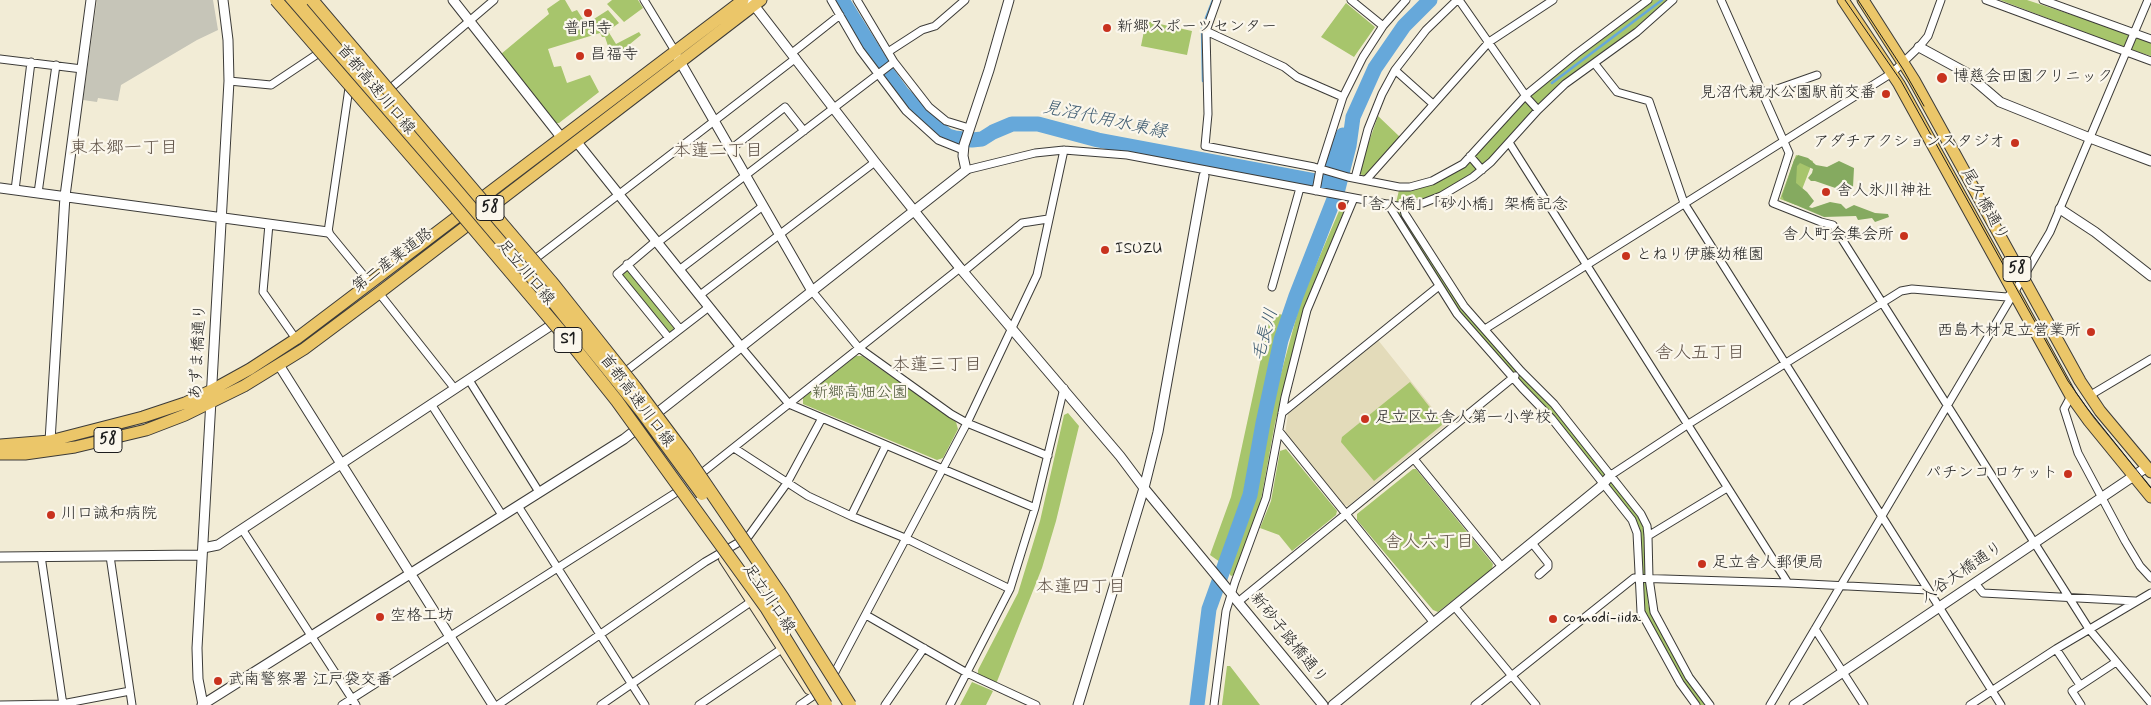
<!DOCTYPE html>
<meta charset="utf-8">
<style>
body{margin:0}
canvas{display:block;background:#f2ecd6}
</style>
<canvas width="2151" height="705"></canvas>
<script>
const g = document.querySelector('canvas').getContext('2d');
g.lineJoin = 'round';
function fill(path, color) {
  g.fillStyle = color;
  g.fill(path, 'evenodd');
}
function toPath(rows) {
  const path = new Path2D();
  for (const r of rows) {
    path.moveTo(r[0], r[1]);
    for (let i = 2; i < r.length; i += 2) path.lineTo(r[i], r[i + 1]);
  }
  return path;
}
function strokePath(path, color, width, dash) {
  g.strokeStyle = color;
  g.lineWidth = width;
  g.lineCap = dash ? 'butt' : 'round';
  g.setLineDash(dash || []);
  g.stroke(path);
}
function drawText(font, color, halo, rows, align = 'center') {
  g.font = font + ' Mynerve,"Klee One",sans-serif';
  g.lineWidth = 4.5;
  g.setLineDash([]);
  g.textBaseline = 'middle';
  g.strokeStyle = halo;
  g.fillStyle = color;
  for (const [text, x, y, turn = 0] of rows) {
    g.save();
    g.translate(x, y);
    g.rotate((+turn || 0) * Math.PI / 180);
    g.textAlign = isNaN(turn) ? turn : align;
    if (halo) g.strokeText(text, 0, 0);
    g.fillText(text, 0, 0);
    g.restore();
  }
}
fill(toPath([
 [1378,340,1446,425,1348,506,1344,505,1285,434,1288,414]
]), '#e3dbba');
fill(toPath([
 [97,0,213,0,218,30,197,40,121,85,118,101,98,98,97,102,83,100]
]), '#c6c5b8');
fill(toPath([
 [560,0,565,0,572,12,577,10,586,24,608,10,619,23,608,31,616,44,639,32,641,35,619,53,610,52,605,37,602,37,600,33,548,49,554,67,561,66,567,83,590,75,599,92,559,123,555,123,501,54,549,14,547,9],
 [612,0,638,0,643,8,624,22,607,4],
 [1652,0,1670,0,1635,31,1564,83,1488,161,1447,191,1428,199,1396,203,1399,190,1421,187,1443,179,1468,164,1531,95,1578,55],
 [2000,0,2027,0,2133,35,2151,43,2151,56,2126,48],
 [1346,3,1375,27,1354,57,1321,37],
 [1146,21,1192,31,1187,55,1141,46],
 [1378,116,1400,137,1366,177,1358,173],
 [1796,155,1813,161,1796,205,1780,199],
 [1342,204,1346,206,1304,310,1275,423,1261,500,1234,575,1231,576,1227,570,1253,499,1267,425,1301,300],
 [1400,210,1463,309,1529,384,1557,412,1639,514,1644,525,1648,604,1651,613,1686,677,1707,705,1699,705,1681,681,1646,617,1642,605,1638,526,1524,388,1459,313,1394,211],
 [627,269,674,328,671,333,668,333,620,274],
 [1271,312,1283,315,1275,340,1242,499,1220,562,1210,555,1231,497],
 [856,356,862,356,956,422,958,429,943,458,937,460,803,404,803,398],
 [1410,382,1443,424,1374,481,1341,442,1342,437],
 [1068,413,1079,426,1056,521,1042,568,996,684,978,675,978,670,1018,593,1040,521,1064,415],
 [1286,449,1337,511,1336,515,1292,551,1279,535,1260,528,1271,501,1280,451],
 [1413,469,1416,469,1493,564,1492,569,1438,612,1433,610,1357,520,1357,514],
 [1227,666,1230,666,1260,705,1222,705],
 [972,682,993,691,986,705,960,705]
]), '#a7c56c');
fill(toPath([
 [1798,155,1808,158,1816,165,1827,167,1839,161,1854,168,1853,187,1847,192,1815,181,1811,181,1808,178,1812,173,1813,169,1800,163,1797,166,1796,183,1807,192,1814,201,1809,207,1812,208,1830,202,1841,204,1846,209,1854,205,1875,213,1888,214,1889,217,1875,222,1872,218,1858,220,1856,216,1824,217,1784,200,1782,196,1794,160]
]), '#85aa60');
strokePath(toPath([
 [1203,81,1202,28,1213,0],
 [1552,83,1662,0]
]), '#66a8da', 2.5);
strokePath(toPath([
 [842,0,886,71,902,93,932,124,948,136,955,138,972,140,982,139,993,132,1012,124,1038,124,1098,140,1327,183,1343,135],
 [1197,705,1209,609,1250,495,1263,423,1281,340,1296,296,1338,189,1349,146,1353,117,1375,68,1404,26,1430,0]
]), '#66a8da', 15);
const minor = toPath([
 [644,0,675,51],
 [831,0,860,50,906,111,938,140,963,150],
 [857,0,894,62,929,107,946,121,969,128],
 [1217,0,1206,31,1208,114,1205,146,1314,167,1348,177,1399,187,1410,187,1432,181,1463,164,1526,95,1576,54,1648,0],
 [1351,0,1383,26],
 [1459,0,1528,99,1538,110],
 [1721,0,1789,153,1773,203,1821,222,1833,225,2089,629,2151,703],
 [1986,0,2151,61],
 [2043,0,2151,39],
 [1206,31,1284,67,1297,77,1343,97],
 [888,52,922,30,935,26,965,0],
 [792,53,840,15],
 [0,59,82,69],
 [1595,64,1617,92,1649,101,1684,203,2001,705],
 [1395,70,1433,104],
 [229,81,271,85,319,53],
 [392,87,494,0],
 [349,88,328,232,370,283],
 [1763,94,1817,75],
 [731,149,785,107,804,131],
 [1470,156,1482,170],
 [966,170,1035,153,1064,150,1127,155,1397,206,1423,203,1441,196,1473,177,1491,162,1538,110,1565,84,1637,32,1673,0],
 [1355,178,1368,129,1382,94,1395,70,1426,30,1457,0],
 [1366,180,1489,42,1553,0],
 [15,190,31,62],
 [1316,191,1320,169,1343,97,1363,57,1383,26,1406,0],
 [38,193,56,65],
 [1388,204,1457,314,1522,388,1552,419,1632,520,1637,533,1641,612,1680,683,1696,705],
 [1403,206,1405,214,1464,306,1521,371,1554,404,1641,514,1647,526,1648,536,1649,578,1654,612,1689,677,1710,705],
 [269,224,263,292,296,339],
 [656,241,617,274,669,338],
 [657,243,894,62],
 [535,259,796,58],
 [627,264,680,329],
 [679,270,763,206],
 [963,272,1022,223,1048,219],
 [1272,287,1300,188],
 [812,291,859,348,951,414,967,423,1048,456],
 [379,293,455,389],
 [700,295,875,162],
 [1485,329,1892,73,1919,47,1928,36,1941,0],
 [741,347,789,404,1035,508],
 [626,371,709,307],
 [469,380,539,492],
 [2071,396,2064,409,2078,453,2125,541,2140,566,2151,578],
 [2089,396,2151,359],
 [431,404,502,515],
 [1282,413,1439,286],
 [1279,431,1434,623],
 [734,448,808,496,851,516,905,538,1010,589],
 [1414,459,1502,567],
 [703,472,960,268],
 [1611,475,1687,425,1901,291,1912,289,2007,297,2012,293],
 [518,506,645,705],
 [851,516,886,445],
 [242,529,356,705],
 [1648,536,1727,488],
 [1532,543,1548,563,1548,567,1539,575],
 [41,556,63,705],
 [110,556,132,705],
 [1788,583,1928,590],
 [1975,583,1983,593,2135,601],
 [1238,602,1515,376],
 [1454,606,1536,705],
 [866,615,967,673,1036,705],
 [1815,629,1864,705],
 [2056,649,2080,685],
 [835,672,967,423,1037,275,1064,150],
 [0,705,62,704,130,691],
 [342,705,677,492],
 [498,705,705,562,748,537,787,483,822,418],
 [601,705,752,601],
 [699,705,783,648],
 [800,705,813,696],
 [885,705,924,648],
 [950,705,1010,589,1035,508,1064,388],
 [1214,705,1226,611,1235,582,1266,498,1285,397,1307,310,1354,198],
 [1475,705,1634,578,1788,583,1510,144],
 [1770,705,2050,232,2148,0],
 [1970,705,2056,649,2151,593],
 [2081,705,2072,691,2116,662]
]);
const tertiary = toPath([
 [453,0,561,137],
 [750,0,875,162,960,268,1120,456,1144,488,1323,705],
 [1919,47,1965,72,2000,102,2090,138,2151,161],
 [678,58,812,291],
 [576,141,741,347],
 [0,188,328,232],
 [2060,209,2095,232,2151,276],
 [279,365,493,705],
 [50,441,65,196,91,0],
 [203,548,218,545,550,326],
 [0,557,202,555],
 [202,705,624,439,966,170,963,156,964,145,989,70,1009,0],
 [203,705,198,679,197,648,229,81,228,40,223,0],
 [1078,705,1144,488,1158,432,1204,176],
 [1333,705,1600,487,1611,475],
 [1794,705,2147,467]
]);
const secondary = toPath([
 [724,559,809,689]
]);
const primary = toPath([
 [1843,0,1899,84,2071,396,2089,421,2151,497],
 [1863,0,1914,80,2080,381,2100,411,2151,472],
 [0,445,50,441,143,417,185,403,212,390,250,369,296,339,341,305,743,0],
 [0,454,25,454,75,447,146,430,185,415,244,386,304,349,379,293,761,0]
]);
const motorway = toPath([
 [288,0,543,298],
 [301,0,352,57,511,249]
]);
strokePath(minor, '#3c3b38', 9);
strokePath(tertiary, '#3c3b38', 11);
strokePath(secondary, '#3c3b38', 12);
strokePath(primary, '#3c3b38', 13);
strokePath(motorway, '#3c3b38', 14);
strokePath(minor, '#fff', 7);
strokePath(tertiary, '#fff', 9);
strokePath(secondary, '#f7e8c3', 10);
strokePath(primary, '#ebc669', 11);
strokePath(motorway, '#ebc669', 12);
strokePath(toPath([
 [1845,0,1901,81,2068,381,2087,408,2151,488],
 [1858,0,1903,69,1924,106]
]), '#1c1c1c', 1);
const motorwayBridge = toPath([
 [276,0,452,203,574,347,617,401,767,609,826,705],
 [312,0,554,285,635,387,685,454,783,598,850,705],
 [547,294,642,412,702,494]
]);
strokePath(motorwayBridge, '#3c3b38', 14, []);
strokePath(motorwayBridge, '#ebc669', 12);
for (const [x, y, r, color] of [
 [588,13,5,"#c8321e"],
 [1107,28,5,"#c8321e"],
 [580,56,5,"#c8321e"],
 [1942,78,6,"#c8321e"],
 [1886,94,5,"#c8321e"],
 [2015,143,5,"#c8321e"],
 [1826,192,5,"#c8321e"],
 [1342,206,5,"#c8321e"],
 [1904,236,5,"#c8321e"],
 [1105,250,5,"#c8321e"],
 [1626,256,5,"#c8321e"],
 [2091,332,5,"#c8321e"],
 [1365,419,5,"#c8321e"],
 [2068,474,5,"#c8321e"],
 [51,515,5,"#c8321e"],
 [1702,564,5,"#c8321e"],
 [380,617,5,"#c8321e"],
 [1553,619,5,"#c8321e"],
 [218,681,5,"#c8321e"]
]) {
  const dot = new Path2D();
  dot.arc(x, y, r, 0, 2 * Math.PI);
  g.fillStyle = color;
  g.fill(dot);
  strokePath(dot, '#fbf7ec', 2);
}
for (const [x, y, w] of [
 [490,208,28],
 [2017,269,28],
 [568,340,28],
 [108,440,28]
]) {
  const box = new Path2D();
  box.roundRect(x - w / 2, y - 12.5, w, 25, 4);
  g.fillStyle = '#fbf7ec';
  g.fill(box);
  strokePath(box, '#1c1c1c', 1);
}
drawText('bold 15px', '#1c1c1c', null, [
 ["58",490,208],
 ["58",2017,269],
 ["S1",568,340],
 ["58",108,440]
]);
drawText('16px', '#1c1c1c', '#fbf7ec', [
 ["新郷スポーツセンター",1117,28],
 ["普門寺",588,30,"center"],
 ["昌福寺",590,56],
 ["博慈会田園クリニック",1953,78],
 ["見沼代親水公園駅前交番",1876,94,"right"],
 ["アダチアクションスタジオ",2005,143,"right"],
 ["舎人氷川神社",1836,192],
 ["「舎人橋」「砂小橋」架橋記念",1352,206],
 ["舎人町会集会所",1894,236,"right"],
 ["ISUZU",1115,250],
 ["とねり伊藤幼稚園",1636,256],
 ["西島木材足立営業所",2081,332,"right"],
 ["足立区立舎人第一小学校",1375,419],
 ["パチンコ ロケット",2058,474,"right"],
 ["川口誠和病院",61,515],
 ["足立舎人郵便局",1712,564],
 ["空格工坊",390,617],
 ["comodi-iida",1563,619],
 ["武南警察署 江戸袋交番",228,681]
], 'left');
drawText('16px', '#1c1c1c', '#fbf7ec', [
 ["首都高速川口線",375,90,50],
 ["尾久橋通り",1984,205,61],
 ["第二産業道路",393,261,-37],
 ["足立川口線",525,273,50],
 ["あずま橋通り",199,352,-87],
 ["首都高速川口線",636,401,53],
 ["入谷大橋通り",1962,573,-34],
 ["足立川口線",768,599,56],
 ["新砂子路橋通り",1288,639,51]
]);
drawText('16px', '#4d5738', '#fbf7ec', [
 ["新郷高畑公園",860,394]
]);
drawText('italic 18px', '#3d5b71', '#fbf7ec', [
 ["見沼代用水東縁",1105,121,12],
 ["毛長川",1266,335,-74]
]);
drawText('18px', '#5f5247', '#fbf7ec', [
 ["東本郷一丁目",124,149],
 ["本蓮二丁目",718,152],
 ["舎人五丁目",1700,354],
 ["本蓮三丁目",937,366],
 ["舎人六丁目",1429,543],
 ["本蓮四丁目",1081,588]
]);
</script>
